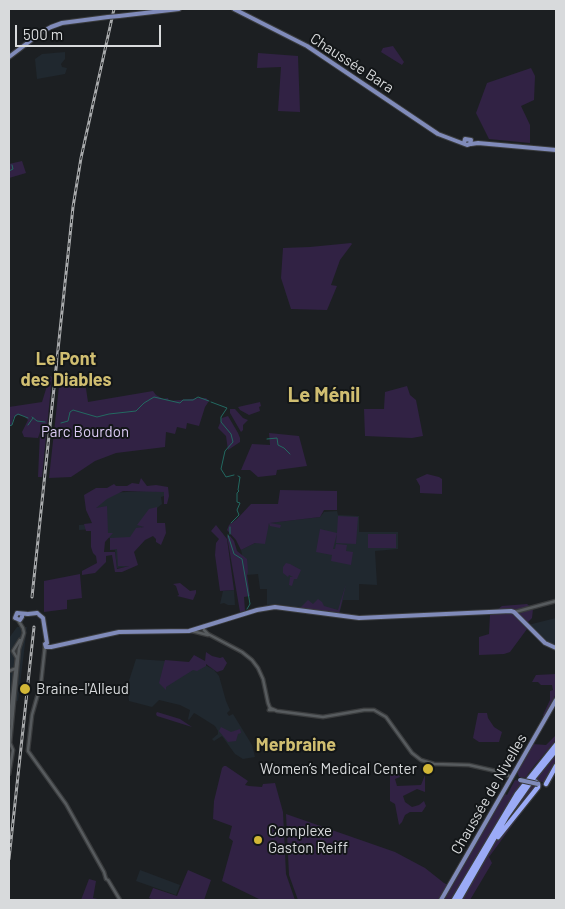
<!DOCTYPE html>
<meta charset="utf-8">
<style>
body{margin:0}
#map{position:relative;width:565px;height:909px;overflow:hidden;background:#1c1f22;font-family:Barlow,sans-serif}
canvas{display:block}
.frame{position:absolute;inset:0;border:10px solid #d8dadc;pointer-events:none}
.scale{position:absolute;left:15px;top:25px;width:146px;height:22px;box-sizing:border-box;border:2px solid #d8dadc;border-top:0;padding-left:6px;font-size:15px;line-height:18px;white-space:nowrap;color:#d8dadc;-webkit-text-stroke:4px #131618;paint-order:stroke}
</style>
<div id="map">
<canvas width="565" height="909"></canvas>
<div class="frame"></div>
<div class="scale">500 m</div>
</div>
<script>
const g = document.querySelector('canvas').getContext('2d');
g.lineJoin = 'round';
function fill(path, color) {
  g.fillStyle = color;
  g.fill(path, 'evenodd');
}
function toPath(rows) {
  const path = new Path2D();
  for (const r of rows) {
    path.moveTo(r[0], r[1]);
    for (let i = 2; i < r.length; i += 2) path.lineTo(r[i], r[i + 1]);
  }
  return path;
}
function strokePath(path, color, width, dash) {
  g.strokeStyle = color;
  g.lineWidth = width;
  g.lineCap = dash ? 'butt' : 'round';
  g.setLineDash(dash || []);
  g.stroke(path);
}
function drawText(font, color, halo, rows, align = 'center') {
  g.font = font + ' Barlow,sans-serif';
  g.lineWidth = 4;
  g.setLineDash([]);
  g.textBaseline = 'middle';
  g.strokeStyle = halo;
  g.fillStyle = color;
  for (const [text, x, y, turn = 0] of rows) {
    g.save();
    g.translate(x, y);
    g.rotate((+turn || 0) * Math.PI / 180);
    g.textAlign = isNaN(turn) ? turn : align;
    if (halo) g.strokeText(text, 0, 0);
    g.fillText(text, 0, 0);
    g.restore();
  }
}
fill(toPath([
 [65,52,65,59,61,64,62,67,67,68,65,74,37,79,35,59,42,54],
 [164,490,164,496,161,497,162,504,157,508,157,526,141,527,141,536,133,537,133,566,117,568,115,550,110,550,110,538,104,538,94,529,79,530,79,525,92,524,88,494],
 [337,511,338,515,359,516,359,532,398,532,398,549,375,551,377,585,359,584,359,600,343,600,339,615,277,604,267,605,267,589,260,589,258,574,247,575,241,550,255,543,269,523,320,517,324,512],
 [234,590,235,605,228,605,224,603,220,604,223,591],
 [556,618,556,645,549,643,528,625],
 [17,627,27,627,18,701,9,700,9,638],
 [136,659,197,663,207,666,214,670,219,676,226,701,230,710,227,713,229,716,233,714,252,745,255,757,243,759,235,754,222,736,214,741,212,739,218,734,218,731,215,726,196,714,194,713,189,720,188,719,190,710,180,705,159,700,152,707,129,701,128,690,126,690],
 [140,870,180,885,176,895,136,881]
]), '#20282f');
fill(toPath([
 [393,46,404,62,402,65,381,52,383,48],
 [258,53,298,56,300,112,278,111,281,67,257,68],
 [531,68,535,76,534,100,521,106,530,125,530,143,489,139,476,113,487,83],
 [22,161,26,173,9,178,9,164],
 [351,243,352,244,340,260,331,285,337,286,327,310,291,309,281,278,283,248,310,247],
 [84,375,88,402,153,391,156,395,163,399,168,398,169,401,201,398,206,398,209,401,205,407,199,426,187,423,186,429,177,427,175,434,166,432,165,447,116,453,95,461,71,477,49,478,60,377],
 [50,376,52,377,42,477,38,477,40,432,38,438,24,437,22,432,28,420,24,416,18,415,13,418,12,425,9,427,9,407,42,402],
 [407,386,410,395,416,400,423,436,412,438,365,436,364,409,384,409,385,392],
 [260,402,261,406,259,407,260,411,249,415,240,410,238,407],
 [230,409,235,409,243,418,248,420,243,425,243,430,241,432,230,413],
 [228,416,238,433,240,438,240,442,228,450,226,436,218,428,222,418],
 [269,433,299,436,307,466,277,470,276,475,258,477,250,470,241,470,252,444,270,445],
 [427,474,439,477,442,479,442,494,420,493,420,486,416,479],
 [141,478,147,486,156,485,168,487,169,496,167,504,164,504,164,492,123,491,107,499,96,508,107,506,108,533,113,533,105,542,104,552,115,552,117,569,129,566,118,566,117,549,110,550,110,538,130,537,136,528,144,527,137,525,149,509,157,507,157,523,165,523,166,533,161,545,156,542,156,539,153,536,145,540,134,552,138,565,122,572,115,572,112,555,106,556,106,562,95,573,82,575,82,571,97,563,96,556,93,553,91,547,91,531,86,531,84,524,92,523,86,510,84,495,96,488,107,488,114,484,116,486,127,486,132,483,139,484],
 [280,490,337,491,337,510,324,510,320,517,270,523,281,525,280,528,270,526,269,523,265,544,255,543,241,550,236,540,227,530,229,525,237,519,251,504,278,504],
 [338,516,358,517,356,544,336,543,337,533,333,549,335,549,336,544,347,545,346,551,353,552,351,565,331,561,332,555,316,552,320,529,337,533],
 [216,525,227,539,234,590,220,591,215,555,216,543,219,539,211,531],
 [368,534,396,534,396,548,368,548],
 [227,536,230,536,234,541,237,551,247,559,248,572,247,575,250,596,244,597,245,611,240,612],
 [286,563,290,564,301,570,297,579,294,579,292,586,289,585,290,577,293,577,289,575,288,577,283,573,283,567],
 [80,574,82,598,67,600,67,609,44,612,44,581],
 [180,583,190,591,196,590,196,593,193,600,177,596,179,595,176,586,173,584],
 [346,584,339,614,300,608,308,600,313,604,318,599,322,602,324,606,338,610],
 [527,604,533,609,532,618,526,624,527,629,510,652,504,654,479,655,479,637,489,634,490,615,502,606],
 [206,652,212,656,220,658,223,657,227,663,223,670,217,672,206,664,206,666,197,671,193,670,166,687,166,690,159,683,165,660,189,662,194,655,205,661],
 [556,674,556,694,544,717,543,715,550,700,550,691,553,690,552,685,541,685,538,682,532,682,536,675],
 [157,712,180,719,192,727,157,716,156,714],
 [478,713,487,713,488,718,494,727,502,732,499,742,479,742,473,738],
 [221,727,231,732,240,729,241,733,238,734,236,741,228,742,219,731],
 [556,735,556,740,534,766,525,778,519,777,517,771,533,744,546,745],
 [556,755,556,764,546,783,535,780],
 [224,766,226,766,248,781,245,785,249,786,262,787,263,784,275,783,283,812,286,874,295,900,261,900,222,881,233,841,229,838,232,826,213,819,214,801,222,768],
 [390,773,398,773,400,777,395,779,397,786,421,785,425,775,425,792,417,789,403,796,405,802,412,807,419,805,424,801,426,806,422,812,410,812,405,815,402,822,399,825,395,804,390,801],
 [515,780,542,785,489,857,492,863,470,900,298,900,289,875,286,814,395,852,425,868,444,883,450,886,504,793,507,795],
 [188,870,211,880,204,900,154,900,149,898,153,888,177,896],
 [89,879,96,881,93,898,102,900,81,900]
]), '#312244');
strokePath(toPath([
 [9,171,13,169,12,165],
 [211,402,227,408,221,417,221,422,231,434,233,442,225,451,221,469,226,477,234,475],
 [32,417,37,421,45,422],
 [61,423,68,421,70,412,73,410,97,417,109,414,136,411,144,403,154,397,180,403,183,400,193,400,198,397,209,401],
 [28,425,33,418],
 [9,426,12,425,15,416,18,414,28,418],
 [267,439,277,438,278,445,284,448,290,454],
 [231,523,239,515,237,510,240,503,237,502,237,493,239,491,238,490,240,477,238,476],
 [230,534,230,527],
 [228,535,234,554,242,559,250,604,247,609]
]), '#236961', 1);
const minor = toPath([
 [515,612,556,601],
 [204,626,204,630,208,634,242,652,252,660,258,668,263,679,268,703,270,708,269,710,273,710],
 [192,631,208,635],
 [13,651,20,640],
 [9,671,17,668],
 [270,708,277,711,323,717,364,710,374,710,386,717,412,753,421,760,434,764,469,765,500,772,511,777],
 [9,725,17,658,13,651],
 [28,750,32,715,41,683,45,646],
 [28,751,66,804,104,872,106,879,108,880,120,900],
 [9,774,13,750,10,743,19,649,24,633,23,628,18,620]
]);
const major = toPath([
 [234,9,307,46,438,134,467,145,470,144,471,140,465,139,464,143],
 [119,16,179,9],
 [9,57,42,32,51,27,62,23,108,17],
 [471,144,478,143,556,150],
 [37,613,43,618,47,643],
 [15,618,17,613,28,614],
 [15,618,20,620,22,617,22,614],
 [47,643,45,644,46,647,51,647,119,632,189,631,257,610,275,607,359,618,511,611,514,612,545,643,556,648],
 [441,900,556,700]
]);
const highway = toPath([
 [546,784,556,766],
 [498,837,538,787,538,784,536,782],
 [454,900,517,794,556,745],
 [459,900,507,816,535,776,556,750]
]);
strokePath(minor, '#393b3d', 5);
strokePath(major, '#393b3d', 6);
strokePath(highway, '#393b3d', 7);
strokePath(minor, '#575b5e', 2.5);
strokePath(major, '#808bba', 4);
strokePath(highway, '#9babf7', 4.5);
const rail = toPath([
 [32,597,73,207,81,158,114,9],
 [9,859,34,627]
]);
strokePath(rail, '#a8aaac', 3);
strokePath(rail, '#131618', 1, [4]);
const majorBridge = toPath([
 [108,17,119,16],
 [28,614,37,613],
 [520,780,538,784]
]);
strokePath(majorBridge, '#393b3d', 6, []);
strokePath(majorBridge, '#808bba', 4);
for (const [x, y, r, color] of [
 [25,689,6,"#d2b736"],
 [428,769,6,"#d2b736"],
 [258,840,5,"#d2b736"]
]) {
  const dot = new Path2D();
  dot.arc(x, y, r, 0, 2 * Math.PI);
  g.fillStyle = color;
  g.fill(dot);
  strokePath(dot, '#131618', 2);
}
drawText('15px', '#d8dadc', '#131618', [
 ["Chaussée Bara",352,63,33],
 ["Chaussée de Nivelles",489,794,-60]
]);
drawText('15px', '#dccbf5', '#131618', [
 ["Parc Bourdon",85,432]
]);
drawText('15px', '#d8dadc', '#131618', [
 ["Braine-l'Alleud",36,689],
 ["Women’s Medical Center",417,769,"right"],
 ["Complexe",268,831],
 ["Gaston Reiff",268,848]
], 'left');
drawText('bold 18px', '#d0be71', '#131618', [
 ["Le Pont",66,359],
 ["des Diables",66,380],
 ["Merbraine",296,745]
]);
drawText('bold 20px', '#d0be71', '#131618', [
 ["Le Ménil",324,395]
]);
</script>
